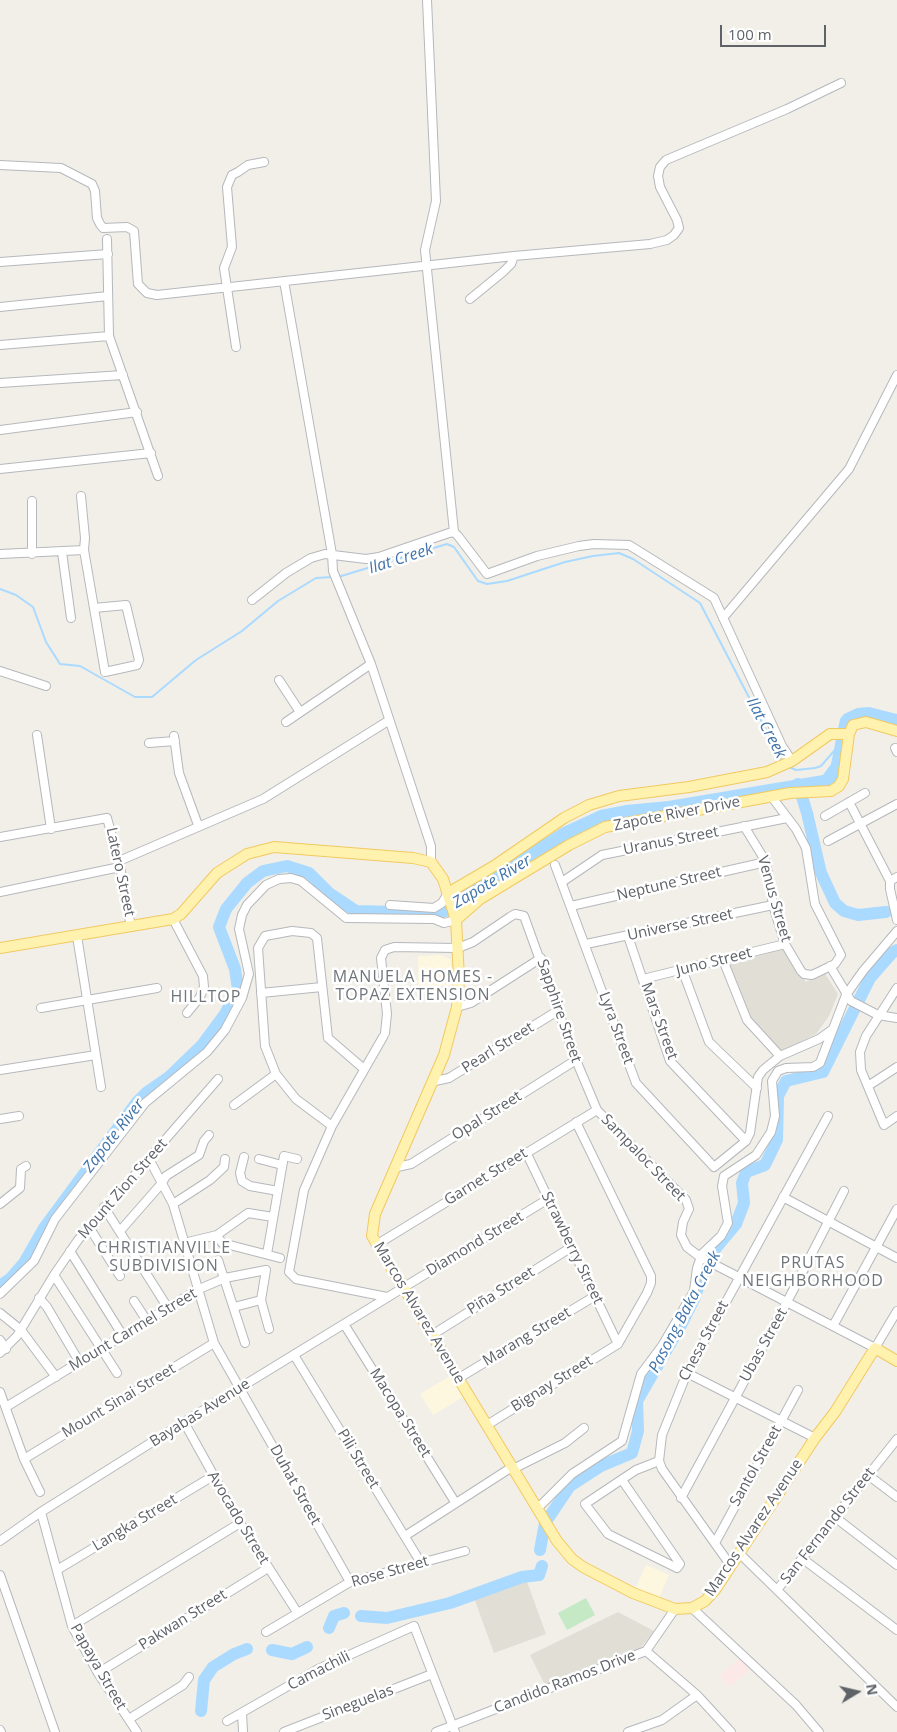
<!DOCTYPE html>
<meta charset="utf-8">
<style>
body{margin:0}
#map{position:relative;width:897px;height:1732px;overflow:hidden;background:#f1efe8;font-family:"Open Sans",sans-serif}
canvas{display:block}
.north{position:absolute;left:832px;top:1667px;width:50px;height:50px;-webkit-text-stroke:4px #fff;paint-order:stroke;rotate:81deg;font-size:14px;font-weight:700;line-height:20px;text-align:center;color:#5f6368}
.north::after{content:'';display:block;margin:auto;width:18px;height:22px;background:#5f6368;clip-path:polygon(50% 0,100% 100%,50% 72%,0 100%)}
.scale{position:absolute;left:720px;top:25px;width:106px;height:22px;box-sizing:border-box;border:2px solid #5f6368;border-top:0;padding-left:6px;font-size:15px;line-height:18px;white-space:nowrap;color:#5f6368;-webkit-text-stroke:4px #fff;paint-order:stroke}
</style>
<div id="map">
<canvas width="897" height="1732"></canvas>
<div class="north">N</div>
<div class="scale">100 m</div>
</div>
<script>
const g = document.querySelector('canvas').getContext('2d');
g.lineJoin = 'round';
function fill(path, color) {
  g.fillStyle = color;
  g.fill(path, 'evenodd');
}
function toPath(rows) {
  const path = new Path2D();
  for (const r of rows) {
    path.moveTo(r[0], r[1]);
    for (let i = 2; i < r.length; i += 2) path.lineTo(r[i], r[i + 1]);
  }
  return path;
}
function strokePath(path, color, width, dash) {
  g.strokeStyle = color;
  g.lineWidth = width;
  g.lineCap = dash ? 'butt' : 'round';
  g.setLineDash(dash || []);
  g.stroke(path);
}
function drawText(font, color, halo, rows, align = 'center') {
  g.font = font + ' "Open Sans",sans-serif';
  g.lineWidth = 5;
  g.setLineDash([]);
  g.textBaseline = 'middle';
  g.strokeStyle = halo;
  g.fillStyle = color;
  for (const [text, x, y, turn = 0] of rows) {
    g.save();
    g.translate(x, y);
    g.rotate((+turn || 0) * Math.PI / 180);
    g.textAlign = isNaN(turn) ? turn : align;
    if (halo) g.strokeText(text, 0, 0);
    g.fillText(text, 0, 0);
    g.restore();
  }
}
fill(toPath([
 [442,955,451,960,452,986,418,985,418,956],
 [450,1376,463,1397,433,1415,420,1394],
 [646,1565,669,1575,658,1600,635,1590]
]), '#fef7e0');
fill(toPath([
 [784,948,806,982,824,972,838,994,829,1016,816,1034,782,1051,750,1019,728,965],
 [526,1579,546,1634,494,1653,474,1598],
 [618,1612,654,1631,638,1651,547,1689,530,1655]
]), '#e1ded6');
fill(toPath([
 [742,1656,752,1667,730,1687,720,1676]
]), '#fce8e6');
fill(toPath([
 [586,1598,595,1615,567,1630,558,1613]
]), '#c5e8c5');
fill(toPath([
 [869,707,897,714,897,727,881,721,870,719,855,723,842,773,834,788,611,821,460,909,457,897,464,890,561,828,600,810,626,805,668,801,823,775,831,764,840,719,844,714,857,708]
]), '#aadaff');
strokePath(toPath([
 [338,577,447,544,454,547,478,581,487,584,507,581,565,562,593,556,619,553,633,559,700,603,782,761],
 [0,589,16,595,33,607,46,642,60,664,80,666,135,697,152,697,196,660,242,631,278,601,316,578,333,577],
 [787,766,796,770,815,768,821,766,834,751]
]), '#aadaff', 2);
strokePath(toPath([
 [798,784,807,813,821,873,835,903,844,911,858,915,886,912],
 [0,1286,11,1278,24,1263,44,1228,137,1102,146,1093,169,1077,202,1045,225,1014,238,989,235,969,219,927,226,909,247,883,263,871,287,866,309,873,329,893,356,911,437,913,449,910,463,902],
 [540,1550,545,1523,570,1486,601,1466,632,1453,638,1431,637,1401,681,1325,695,1297,704,1269,716,1248,736,1224,744,1203,742,1183,746,1172,765,1165,777,1140,778,1096,786,1081,823,1072,870,978,892,953,897,950],
 [361,1616,387,1618,450,1603,522,1577,539,1575,542,1566],
 [329,1628,334,1616,344,1613],
 [272,1650,292,1654,307,1647],
 [201,1711,204,1680,213,1667,234,1654,247,1649]
]), '#aadaff', 12);
const minor = toPath([
 [427,0,436,201,425,250,454,532],
 [0,165,61,168,92,184,95,191,97,218,100,224,103,228,127,227,134,231,138,284,147,293,157,295,514,256,650,244,667,240,674,235,679,228,677,220,660,187,658,176,660,167,666,160,787,109,841,83],
 [107,239,109,336,158,476],
 [0,262,108,254],
 [284,281,332,554,333,571,371,664,431,846,431,862],
 [470,299,503,272,511,264,514,256],
 [0,307,108,296],
 [0,345,109,336],
 [236,347,224,268,232,247,227,187,232,175,238,172,248,165,264,162],
 [0,383,123,375],
 [0,430,137,412],
 [0,469,151,453],
 [32,501,32,554],
 [84,550,105,672,137,665,139,660,126,605,94,608],
 [62,552,71,618],
 [0,554,84,550,85,538,81,496],
 [252,600,286,573,311,558,325,554,366,559,379,557,449,533,454,532,458,536,487,574,537,556,579,546,594,544,629,545,714,598,782,746,792,761],
 [723,618,849,469,897,375],
 [0,671,46,686],
 [279,680,300,712],
 [286,722,371,664],
 [37,735,51,829],
 [174,736,179,773,198,825],
 [149,743,175,741],
 [895,748,897,752],
 [849,802,890,881],
 [825,816,865,793],
 [744,826,766,862,773,905,785,944,801,971,804,974,812,975,835,964,841,955,815,904,806,848,796,829,771,796],
 [0,837,107,818,119,861,131,927],
 [828,841,897,804],
 [119,861,263,799,388,721],
 [555,865,636,1083,714,1167,746,1141,750,1133,758,1077,763,1070,780,1056,819,1039,833,1029],
 [897,877,890,881,890,889,897,920],
 [562,882,602,855,787,818],
 [0,892,120,867],
 [390,905,434,908,442,903,448,893],
 [571,906,766,862],
 [173,919,203,976,204,987,200,997,187,1013],
 [77,936,101,1087],
 [628,936,670,1061,746,1141],
 [586,944,773,905],
 [723,960,747,1020,780,1056],
 [830,966,851,1001,878,1015,897,1018],
 [682,969,709,1042,757,1088],
 [643,979,785,944],
 [897,988,866,1036,860,1052,861,1070,884,1125,897,1116],
 [261,993,322,987],
 [457,1007,471,1003,541,958],
 [41,1008,157,988],
 [385,1033,387,1014,381,958,385,950,394,947,458,948,473,942,510,917,515,914,524,916,576,1060,597,1110,686,1200,689,1209,683,1222,681,1235,687,1247,700,1257,875,1348,897,1311],
 [383,1037,332,1126,304,1190,289,1272,296,1279,387,1297],
 [0,1070,96,1055],
 [435,1081,449,1078,559,1010],
 [868,1086,897,1067],
 [234,1105,276,1074],
 [0,1119,19,1116],
 [576,1122,651,1276,651,1283,647,1293,618,1344],
 [332,1126,296,1099,276,1074,265,1046,258,948,265,936,292,931,311,933,317,938,328,1038,364,1069],
 [526,1152,618,1344],
 [244,1157,240,1173,242,1181,250,1186,278,1191],
 [149,1159,173,1204,214,1343,350,1582],
 [259,1159,282,1165],
 [397,1167,411,1164,576,1060],
 [783,1197,897,1258],
 [0,1204,20,1188,21,1169,26,1166],
 [173,1204,210,1180,224,1167,225,1159],
 [104,1207,168,1308],
 [89,1227,120,1276],
 [120,1231,162,1183,166,1176,199,1155,204,1141,209,1135],
 [217,1235,222,1243,280,1258],
 [184,1243,217,1235,248,1213,273,1217],
 [376,1245,597,1110],
 [70,1251,123,1336],
 [267,1254,284,1156,297,1159],
 [218,1260,245,1343],
 [54,1275,117,1373],
 [0,1294,34,1261,55,1219,145,1103,207,1052,225,1030,242,998,249,974,239,929,242,915,247,905,266,885,279,879,291,878,301,881,346,918,434,919,444,923,456,920],
 [39,1298,47,1307,80,1363],
 [261,1300,269,1329],
 [134,1301,147,1321],
 [0,1313,21,1330,56,1377],
 [344,1324,455,1502],
 [833,1326,897,1209],
 [432,1335,570,1248],
 [0,1340,6,1349],
 [0,1353,17,1336,54,1275,78,1240,218,1079],
 [294,1355,421,1563],
 [687,1373,815,1438],
 [459,1378,595,1296],
 [0,1392,24,1459,40,1492],
 [6,1407,197,1290,225,1278,266,1270,261,1300,234,1307],
 [184,1422,240,1523,297,1612],
 [487,1425,618,1344],
 [24,1459,214,1343],
 [513,1469,565,1443,584,1428],
 [868,1475,897,1497],
 [622,1480,680,1564,677,1568,608,1534,585,1504,636,1470,659,1461],
 [681,1498,787,1302,844,1191],
 [537,1509,572,1474,622,1441,641,1374,662,1346,694,1291,697,1268,702,1254,721,1236,728,1223,722,1186,724,1176,756,1155,771,1132,775,1116,772,1081,778,1071,786,1068,813,1067,820,1063,846,995,863,971,897,931],
 [41,1512,72,1626,98,1673,137,1732],
 [836,1518,897,1565],
 [405,1536,512,1467],
 [0,1541,41,1512,184,1422,548,1199],
 [715,1543,798,1390],
 [740,1554,897,1707],
 [803,1559,897,1630],
 [731,1566,662,1469,659,1461,662,1435,687,1373,828,1116],
 [57,1570,213,1476],
 [0,1575,55,1732],
 [777,1590,897,1439],
 [692,1608,796,1705,819,1732],
 [72,1626,240,1523],
 [266,1632,350,1582,465,1551],
 [646,1651,697,1695,731,1732],
 [98,1673,268,1568],
 [242,1713,243,1732],
 [129,1719,183,1685,189,1677],
 [227,1721,318,1669,414,1626,455,1732],
 [0,1730,1,1732],
 [284,1732,432,1674],
 [436,1732,646,1651,675,1609],
 [628,1732,662,1720,697,1695]
]);
const major = toPath([
 [448,893,494,866,564,818,589,805,619,796,689,787,767,772,792,761,830,734,849,734],
 [456,920,480,899,569,845,605,827,790,793,831,791,839,786,843,779,849,734,853,725,866,722,897,731],
 [0,948,173,919,181,914,217,873,247,854,274,847,413,858,431,862,443,879,456,920,459,978,457,1007,444,1055,375,1214,372,1236,557,1541,572,1559,583,1567,633,1593,675,1609,692,1608,705,1601,715,1590,815,1438,835,1412,875,1348,897,1361]
]);
strokePath(minor, '#b5b8bc', 10);
strokePath(major, '#f2c960', 12);
strokePath(minor, '#fff', 8);
strokePath(major, '#fff2af', 10);
drawText('15px', '#5f6368', '#fff', [
 ["Zapote River Drive",677,814,-11],
 ["Uranus Street",671,841,-11],
 ["Latero Street",120,872,78],
 ["Neptune Street",669,884,-13],
 ["Venus Street",774,899,74],
 ["Universe Street",680,925,-12],
 ["Juno Street",714,962,-14],
 ["Sapphire Street",559,1011,71],
 ["Mars Street",659,1021,70],
 ["Lyra Street",616,1028,70],
 ["Pearl Street",498,1048,-32],
 ["Opal Street",487,1116,-32],
 ["Sampaloc Street",643,1158,46],
 ["Garnet Street",486,1177,-32],
 ["Mount Zion Street",123,1189,-49],
 ["Diamond Street",475,1244,-31],
 ["Strawberry Street",572,1248,64],
 ["Piña Street",501,1291,-32],
 ["Marcos Alvarez Avenue",419,1313,59],
 ["Mount Carmel Street",133,1330,-31],
 ["Marang Street",527,1337,-31],
 ["Chesa Street",704,1341,-62],
 ["Ubas Street",764,1345,-61],
 ["Bignay Street",552,1384,-32],
 ["Mount Sinai Street",119,1401,-31],
 ["Bayabas Avenue",200,1413,-32],
 ["Macopa Street",400,1413,58],
 ["Pili Street",358,1459,59],
 ["Santol Street",756,1466,-61],
 ["Duhat Street",295,1485,61],
 ["Avocado Street",238,1518,59],
 ["Langka Street",135,1523,-31],
 ["San Fernando Street",828,1526,-52],
 ["Marcos Alvarez Avenue",754,1528,-56],
 ["Rose Street",390,1572,-16],
 ["Pakwan Street",183,1620,-32],
 ["Papaya Street",98,1667,60],
 ["Camachili",319,1671,-27],
 ["Candido Ramos Drive",565,1682,-21],
 ["Sineguelas",358,1703,-21]
]);
drawText('italic 16px', '#4174aa', '#fff', [
 ["Ilat Creek",401,559,-18],
 ["Ilat Creek",766,728,62],
 ["Zapote River",492,882,-31],
 ["Zapote River",114,1136,-52],
 ["Pasong Baka Creek",685,1312,-62]
]);
g.letterSpacing = '1px';
drawText('16px', '#70757a', '#fff', [
 ["MANUELA HOMES -",413,977],
 ["TOPAZ EXTENSION",413,995],
 ["HILLTOP",206,997],
 ["CHRISTIANVILLE",164,1248],
 ["SUBDIVISION",164,1266],
 ["PRUTAS",813,1263],
 ["NEIGHBORHOOD",813,1281]
]);
g.letterSpacing = '0px';
</script>
